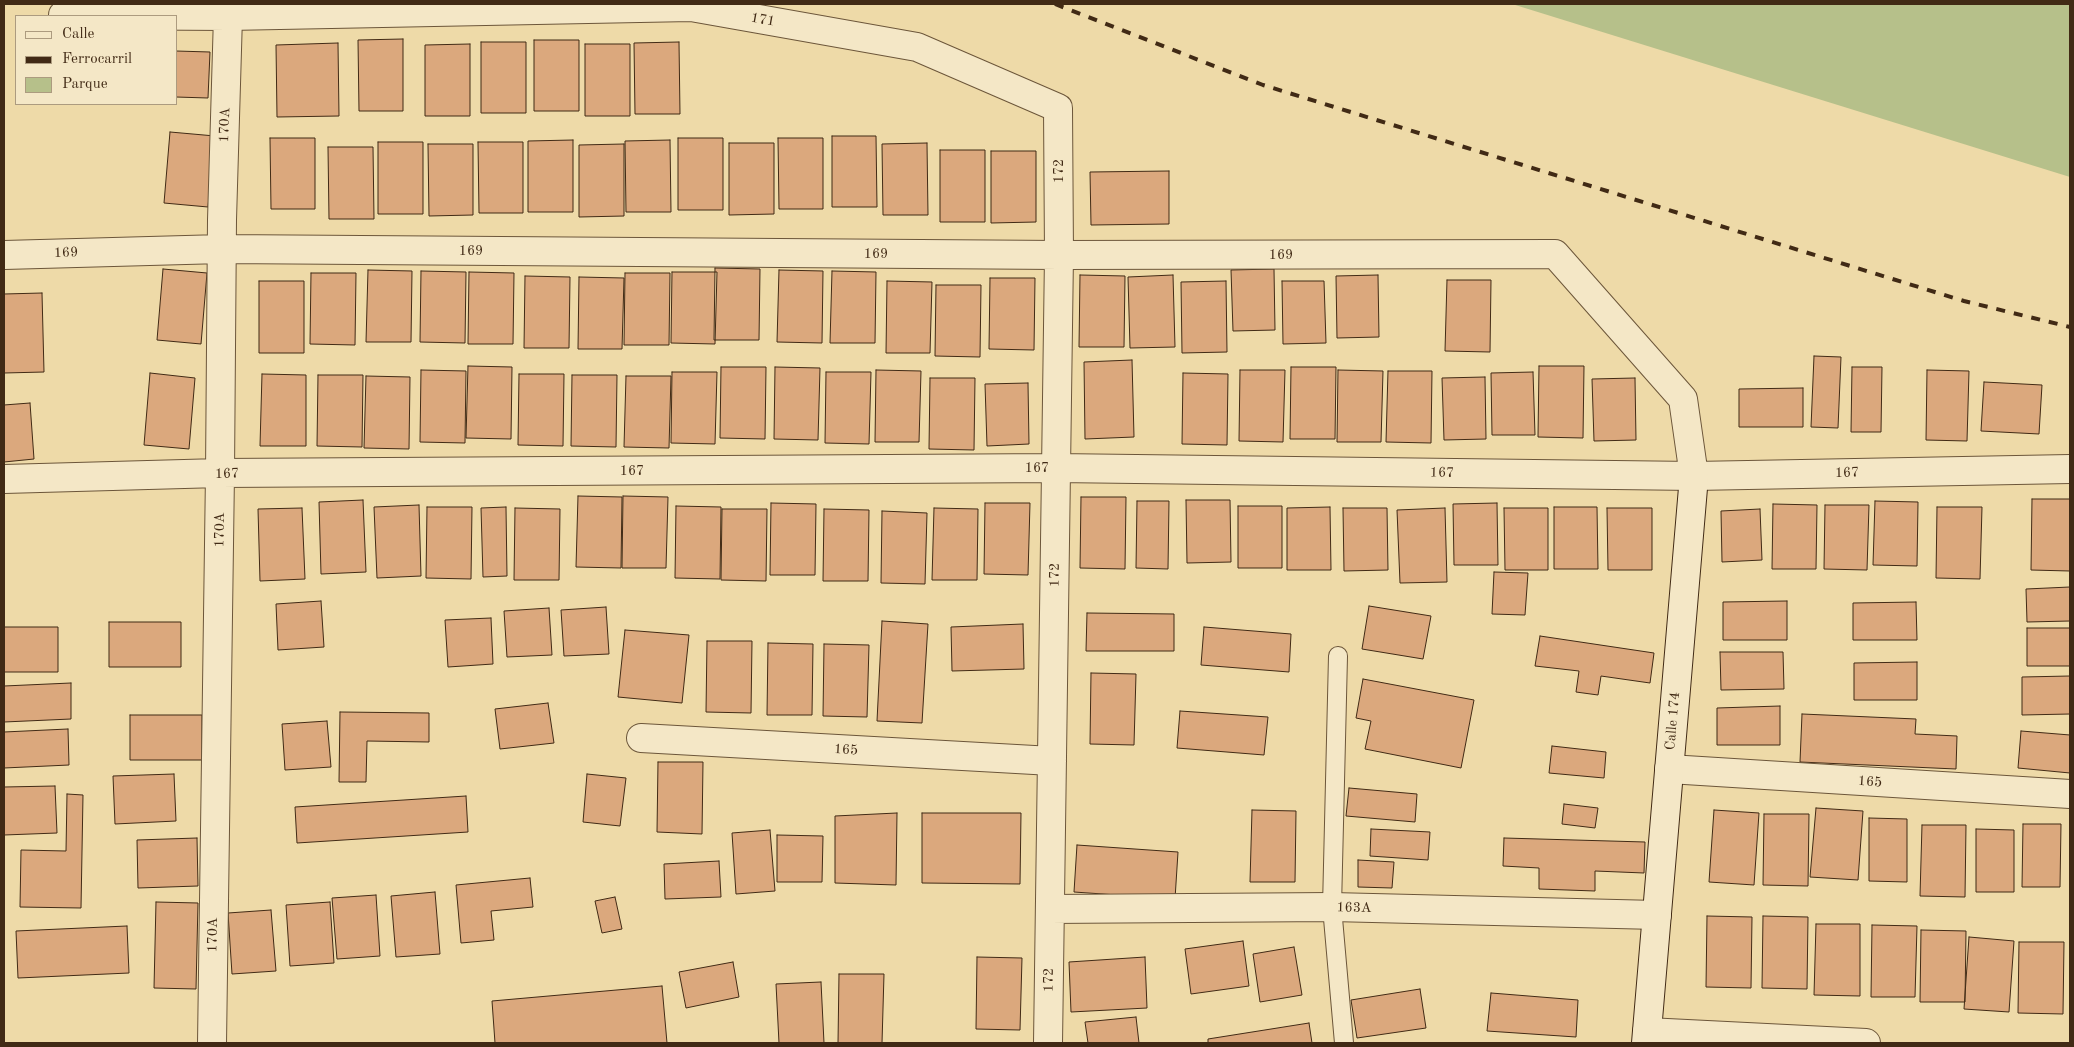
<!DOCTYPE html>
<style>
body{margin:0}
#map{position:relative;width:2074px;height:1047px;overflow:hidden;background:#eedaa8;font-family:"Old Standard TT",serif}
canvas{display:block}
.frame{position:absolute;inset:0;border:5px solid #412a15;pointer-events:none}
.legend{position:absolute;left:15px;top:15px;width:162px;height:90px;box-sizing:border-box;background:#f4e7c6;border:1px solid #ac9b7f;margin:0;padding:6px 9px;list-style:none;font-size:15px;color:#412a15}
.legend li{display:flex;align-items:center;gap:10px;height:25px}
.legend b{width:25px;border:1px solid #ac9b7f}
</style>
<div id="map">
<canvas width="2074" height="1047"></canvas>
<div class="frame"></div>
<ul class="legend">
<li><b style="height:6px;background:#f4e7c6"></b>Calle</li>
<li><b style="height:6px;background:#412a15"></b>Ferrocarril</li>
<li><b style="height:14px;background:#b6c08a"></b>Parque</li>
</ul>
</div>
<script>
const g = document.querySelector('canvas').getContext('2d');
g.lineJoin = 'round';
function fill(path, color) {
  g.fillStyle = color;
  g.fill(path, 'evenodd');
}
function toPath(rows) {
  const path = new Path2D();
  for (const r of rows) {
    path.moveTo(r[0], r[1]);
    for (let i = 2; i < r.length; i += 2) path.lineTo(r[i], r[i + 1]);
  }
  return path;
}
function strokePath(path, color, width, dash) {
  g.strokeStyle = color;
  g.lineWidth = width;
  g.lineCap = dash ? 'butt' : 'round';
  g.setLineDash(dash || []);
  g.stroke(path);
}
function drawText(font, color, halo, rows, align = 'center') {
  g.font = font + ' "Old Standard TT",serif';
  g.lineWidth = 4.5;
  g.setLineDash([]);
  g.textBaseline = 'middle';
  g.strokeStyle = halo;
  g.fillStyle = color;
  for (const [text, x, y, turn = 0] of rows) {
    g.save();
    g.translate(x, y);
    g.rotate((+turn || 0) * Math.PI / 180);
    g.textAlign = isNaN(turn) ? turn : align;
    if (halo) g.strokeText(text, 0, 0);
    g.fillText(text, 0, 0);
    g.restore();
  }
}
fill(toPath([
 [1512,4,2070,4,2070,177]
]), '#b6c08a');
const building = toPath([
 [403,39,403,111,359,111,358,40,403,39],
 [534,40,579,40,579,111,534,111,534,40],
 [481,42,526,42,526,113,481,113,481,42],
 [679,42,680,114,635,114,634,43,679,42],
 [338,43,339,116,277,117,276,45,338,43],
 [470,44,470,116,425,116,425,45,470,44],
 [585,44,630,44,630,116,585,116,585,44],
 [176,51,210,52,208,98,176,97,176,51],
 [170,132,215,136,208,207,164,203,170,132],
 [832,136,876,136,877,207,832,207,832,136],
 [270,138,315,138,315,209,271,209,270,138],
 [678,138,723,138,723,210,678,210,678,138],
 [778,138,823,138,823,209,779,209,778,138],
 [573,140,573,212,528,212,528,141,573,140],
 [670,140,671,212,626,212,625,141,670,140],
 [378,142,423,142,423,214,378,214,378,142],
 [478,142,523,142,523,213,479,213,478,142],
 [729,143,774,143,774,214,729,215,729,143],
 [927,143,928,215,883,215,882,144,927,143],
 [428,144,473,144,473,215,429,216,428,144],
 [624,144,624,216,579,217,579,145,624,144],
 [328,147,373,147,374,219,329,219,328,147],
 [940,150,985,150,985,222,940,222,940,150],
 [991,151,1036,151,1036,222,991,223,991,151],
 [1169,171,1169,224,1091,225,1090,172,1169,171],
 [715,268,760,269,759,340,714,340,715,268],
 [163,269,207,273,201,344,157,340,163,269],
 [1274,269,1275,330,1233,331,1231,270,1274,269],
 [368,270,412,271,411,342,366,342,368,270],
 [779,270,823,271,822,343,777,342,779,270],
 [421,271,466,272,465,343,420,342,421,271],
 [832,271,876,272,875,343,830,343,832,271],
 [469,272,514,273,513,344,468,344,469,272],
 [672,272,717,272,715,344,671,343,672,272],
 [311,273,356,273,355,345,310,344,311,273],
 [625,273,670,273,669,345,624,345,625,273],
 [1080,275,1125,276,1124,347,1079,347,1080,275],
 [1173,275,1175,347,1130,348,1128,277,1173,275],
 [1378,275,1379,337,1337,338,1336,276,1378,275],
 [525,276,570,277,569,348,524,348,525,276],
 [579,277,624,278,622,349,578,349,579,277],
 [990,278,1035,278,1034,350,989,349,990,278],
 [1447,280,1491,280,1490,352,1445,351,1447,280],
 [259,281,304,281,304,353,259,353,259,281],
 [887,281,932,282,930,353,886,353,887,281],
 [1226,281,1227,352,1182,353,1181,282,1226,281],
 [1282,281,1324,281,1326,343,1283,344,1282,281],
 [936,285,981,285,980,357,935,356,936,285],
 [42,293,44,372,4,373,4,294,42,293],
 [1814,356,1841,357,1838,428,1811,427,1814,356],
 [1132,360,1134,437,1085,439,1084,362,1132,360],
 [468,366,512,367,511,439,466,438,468,366],
 [1539,366,1584,366,1583,438,1538,437,1539,366],
 [721,367,766,367,765,439,720,438,721,367],
 [775,367,820,368,818,440,774,439,775,367],
 [1291,367,1336,367,1335,439,1290,439,1291,367],
 [1852,367,1882,367,1881,432,1851,432,1852,367],
 [421,370,466,371,465,443,420,442,421,370],
 [876,370,921,371,919,442,875,442,876,370],
 [1240,370,1285,370,1283,442,1239,441,1240,370],
 [1338,370,1383,371,1381,442,1337,442,1338,370],
 [1927,370,1969,371,1967,441,1926,440,1927,370],
 [1388,371,1432,371,1431,443,1386,442,1388,371],
 [672,372,717,372,715,444,671,443,672,372],
 [826,372,871,372,869,444,825,443,826,372],
 [1533,372,1535,435,1492,435,1491,373,1533,372],
 [150,373,195,378,189,449,144,445,150,373],
 [1183,373,1228,374,1227,445,1182,444,1183,373],
 [262,374,306,375,306,446,260,446,262,374],
 [519,374,564,374,563,446,518,445,519,374],
 [318,375,363,375,362,447,317,446,318,375],
 [572,375,617,375,616,447,571,446,572,375],
 [366,376,410,377,409,449,364,448,366,376],
 [626,376,671,376,669,448,624,447,626,376],
 [1485,377,1486,439,1444,440,1442,378,1485,377],
 [930,378,975,378,974,450,929,449,930,378],
 [1635,378,1636,440,1594,441,1592,379,1635,378],
 [1984,382,2042,385,2039,434,1981,431,1984,382],
 [1028,383,1029,444,987,446,985,384,1028,383],
 [1803,388,1803,427,1739,427,1739,389,1803,388],
 [30,403,34,459,4,462,4,405,30,403],
 [578,496,622,497,621,568,576,567,578,496],
 [623,496,668,497,666,568,622,568,623,496],
 [1081,497,1126,497,1125,569,1080,568,1081,497],
 [2032,499,2070,499,2070,571,2031,570,2032,499],
 [363,500,366,572,321,574,319,502,363,500],
 [1186,500,1230,500,1231,562,1187,563,1186,500],
 [1137,501,1169,501,1168,569,1136,568,1137,501],
 [1875,501,1918,502,1917,566,1873,565,1875,501],
 [771,503,816,504,815,575,770,575,771,503],
 [985,503,1030,503,1028,575,984,574,985,503],
 [1497,503,1498,565,1454,565,1453,504,1497,503],
 [1773,504,1817,505,1816,569,1772,569,1773,504],
 [419,505,421,576,377,578,374,507,419,505],
 [1825,505,1869,505,1867,570,1824,569,1825,505],
 [676,506,721,507,720,579,675,578,676,506],
 [1238,506,1282,506,1282,568,1238,568,1238,506],
 [427,507,472,507,471,579,426,578,427,507],
 [506,507,507,576,483,577,481,508,506,507],
 [1330,507,1331,570,1287,570,1287,508,1330,507],
 [1554,507,1597,507,1598,569,1554,569,1554,507],
 [1937,507,1982,507,1980,579,1936,578,1937,507],
 [302,508,305,579,260,581,258,509,302,508],
 [515,508,560,509,559,580,514,580,515,508],
 [934,508,978,509,977,580,932,580,934,508],
 [1343,508,1387,508,1388,570,1344,571,1343,508],
 [1445,508,1447,582,1400,583,1397,510,1445,508],
 [1504,508,1548,508,1548,570,1505,570,1504,508],
 [1607,508,1652,508,1652,570,1608,570,1607,508],
 [722,509,767,509,766,581,721,580,722,509],
 [824,509,869,510,868,581,823,581,824,509],
 [1760,509,1762,560,1722,562,1721,511,1760,509],
 [882,511,927,513,925,584,881,583,882,511],
 [1494,572,1528,573,1525,615,1492,614,1494,572],
 [2070,587,2070,621,2027,622,2026,589,2070,587],
 [321,601,324,647,278,650,276,604,321,601],
 [1787,601,1787,640,1723,640,1723,602,1787,601],
 [1916,602,1917,640,1853,640,1853,603,1916,602],
 [1369,606,1431,616,1423,659,1362,649,1369,606],
 [606,607,609,654,564,656,561,610,606,607],
 [549,608,552,655,507,657,504,611,549,608],
 [1087,613,1174,614,1174,651,1086,651,1087,613],
 [491,618,493,664,448,667,445,620,491,618],
 [882,621,928,624,922,723,877,721,882,621],
 [109,622,181,622,181,667,109,667,109,622],
 [1023,624,1024,669,952,671,951,627,1023,624],
 [4,627,58,627,58,672,4,672,4,627],
 [1204,627,1291,634,1289,672,1201,665,1204,627],
 [2027,628,2070,628,2070,666,2027,666,2027,628],
 [625,630,689,635,682,703,618,697,625,630],
 [1540,636,1654,653,1650,683,1601,676,1598,695,1576,692,1579,671,1535,666,1540,636],
 [707,641,752,641,751,713,706,712,707,641],
 [768,643,813,644,812,715,767,715,768,643],
 [824,644,869,645,867,717,823,716,824,644],
 [1720,652,1783,652,1784,689,1721,690,1720,652],
 [1917,662,1917,700,1854,700,1854,663,1917,662],
 [1091,673,1136,674,1134,745,1090,744,1091,673],
 [2070,676,2070,714,2022,715,2022,677,2070,676],
 [1363,679,1474,700,1461,768,1365,749,1371,721,1356,718,1363,679],
 [71,683,71,719,4,722,4,686,71,683],
 [548,703,554,743,500,749,495,709,548,703],
 [1780,706,1780,745,1717,745,1717,708,1780,706],
 [1180,711,1268,717,1264,755,1177,748,1180,711],
 [340,712,429,713,429,742,367,741,366,782,339,782,340,712],
 [1802,714,1916,719,1915,734,1957,736,1956,769,1800,762,1802,714],
 [130,715,202,715,202,760,130,760,130,715],
 [327,721,331,767,285,770,282,724,327,721],
 [68,729,69,765,4,768,4,732,68,729],
 [2021,731,2070,735,2070,773,2018,768,2021,731],
 [1552,746,1606,752,1604,778,1549,773,1552,746],
 [658,762,703,762,702,834,657,832,658,762],
 [174,774,176,821,115,824,113,776,174,774],
 [587,774,626,778,620,826,583,822,587,774],
 [55,786,57,833,4,835,4,787,55,786],
 [1349,788,1417,794,1415,822,1346,816,1349,788],
 [67,794,83,795,81,908,20,907,21,850,66,851,67,794],
 [466,796,468,832,297,843,295,807,466,796],
 [1564,804,1598,808,1595,828,1562,824,1564,804],
 [1816,808,1863,811,1858,880,1810,877,1816,808],
 [1252,810,1296,811,1295,882,1250,882,1252,810],
 [1714,810,1759,813,1754,885,1709,882,1714,810],
 [897,813,896,885,835,883,835,816,897,813],
 [922,813,1021,813,1020,884,922,883,922,813],
 [1764,814,1809,814,1808,886,1763,885,1764,814],
 [1869,818,1907,819,1907,882,1869,881,1869,818],
 [2023,824,2061,824,2060,887,2022,887,2023,824],
 [1922,825,1966,825,1965,897,1920,896,1922,825],
 [1371,829,1430,832,1428,860,1370,856,1371,829],
 [1976,829,2014,830,2014,892,1976,892,1976,829],
 [770,830,775,891,736,894,732,833,770,830],
 [777,835,823,836,822,882,777,882,777,835],
 [197,838,198,886,138,888,137,840,197,838],
 [1504,838,1645,842,1644,873,1595,871,1595,891,1539,889,1539,868,1503,866,1504,838],
 [1077,845,1178,852,1175,899,1074,892,1077,845],
 [1358,860,1394,862,1392,888,1358,887,1358,860],
 [719,861,721,897,665,899,664,864,719,861],
 [530,878,533,907,491,911,494,940,461,943,456,885,530,878],
 [435,892,440,954,396,957,391,896,435,892],
 [376,895,380,956,337,959,332,898,376,895],
 [615,897,622,929,602,933,595,901,615,897],
 [156,902,198,903,196,989,154,988,156,902],
 [330,902,334,963,290,966,286,905,330,902],
 [271,910,276,971,232,974,228,913,271,910],
 [1707,916,1752,917,1751,988,1706,987,1707,916],
 [1763,916,1808,917,1807,989,1762,988,1763,916],
 [1816,924,1860,924,1860,996,1814,995,1816,924],
 [1872,925,1917,926,1915,997,1871,997,1872,925],
 [127,926,129,973,18,978,16,931,127,926],
 [1921,930,1966,931,1965,1002,1920,1002,1921,930],
 [1969,937,2014,941,2009,1012,1964,1009,1969,937],
 [1243,941,1249,986,1191,994,1185,949,1243,941],
 [2019,942,2064,942,2063,1014,2018,1013,2019,942],
 [1294,947,1302,995,1260,1002,1253,954,1294,947],
 [977,957,1022,958,1020,1030,976,1029,977,957],
 [1145,957,1147,1008,1071,1012,1069,962,1145,957],
 [733,962,739,997,686,1008,679,972,733,962],
 [839,974,884,974,882,1043,838,1043,839,974],
 [821,982,824,1043,779,1043,776,984,821,982],
 [662,986,667,1043,495,1043,492,1001,662,986],
 [1420,989,1426,1028,1357,1038,1351,1000,1420,989],
 [1491,993,1578,1000,1576,1037,1487,1031,1491,993],
 [1136,1017,1139,1043,1088,1043,1085,1022,1136,1017],
 [1309,1023,1312,1043,1208,1043,1208,1039,1309,1023]
]);
fill(building, '#dba87d');
strokePath(building, '#412a15', 1);
const lane = toPath([
 [1338,656,1332,907,1344,1043]
]);
const street = toPath([
 [63,15,228,16,691,7,917,47,1058,108,1059,255,1048,1043],
 [4,255,222,249,1059,255,1555,254,1683,399,1694,476],
 [4,479,220,473,1056,468,1694,476,2070,469],
 [641,738,1052,761],
 [1669,769,2070,794],
 [1050,909,1332,907,1657,915],
 [1647,1032,1866,1043],
 [212,1043,220,473,222,220,228,16]
]);
const secondary = toPath([
 [1646,1043,1694,476]
]);
strokePath(lane, '#6c563a', 20);
strokePath(street, '#6c563a', 30);
strokePath(secondary, '#412a15', 30);
strokePath(lane, '#f4e7c6', 18);
strokePath(street, '#f4e7c6', 28);
strokePath(secondary, '#f4e7c6', 28);
strokePath(toPath([
 [1055,4,1263,85,1964,301,2070,327]
]), '#412a15', 4, [9, 9]);
drawText('14px', '#412a15', '#f4e7c6', [
 ["171",763,20,10],
 ["170A",225,125,-88],
 ["172",1059,171,-90],
 ["169",471,251],
 ["169",66,253,-2],
 ["169",876,254],
 ["169",1281,255],
 ["167",1037,468],
 ["167",632,471],
 ["167",1442,473,1],
 ["167",1847,473,-1],
 ["167",227,474,-1],
 ["170A",220,530,-89],
 ["172",1055,575,-89],
 ["Calle 174",1673,721,-85],
 ["165",846,750,3],
 ["165",1870,782,4],
 ["163A",1354,908,1],
 ["170A",213,935,-89],
 ["172",1049,980,-89]
]);
</script>
